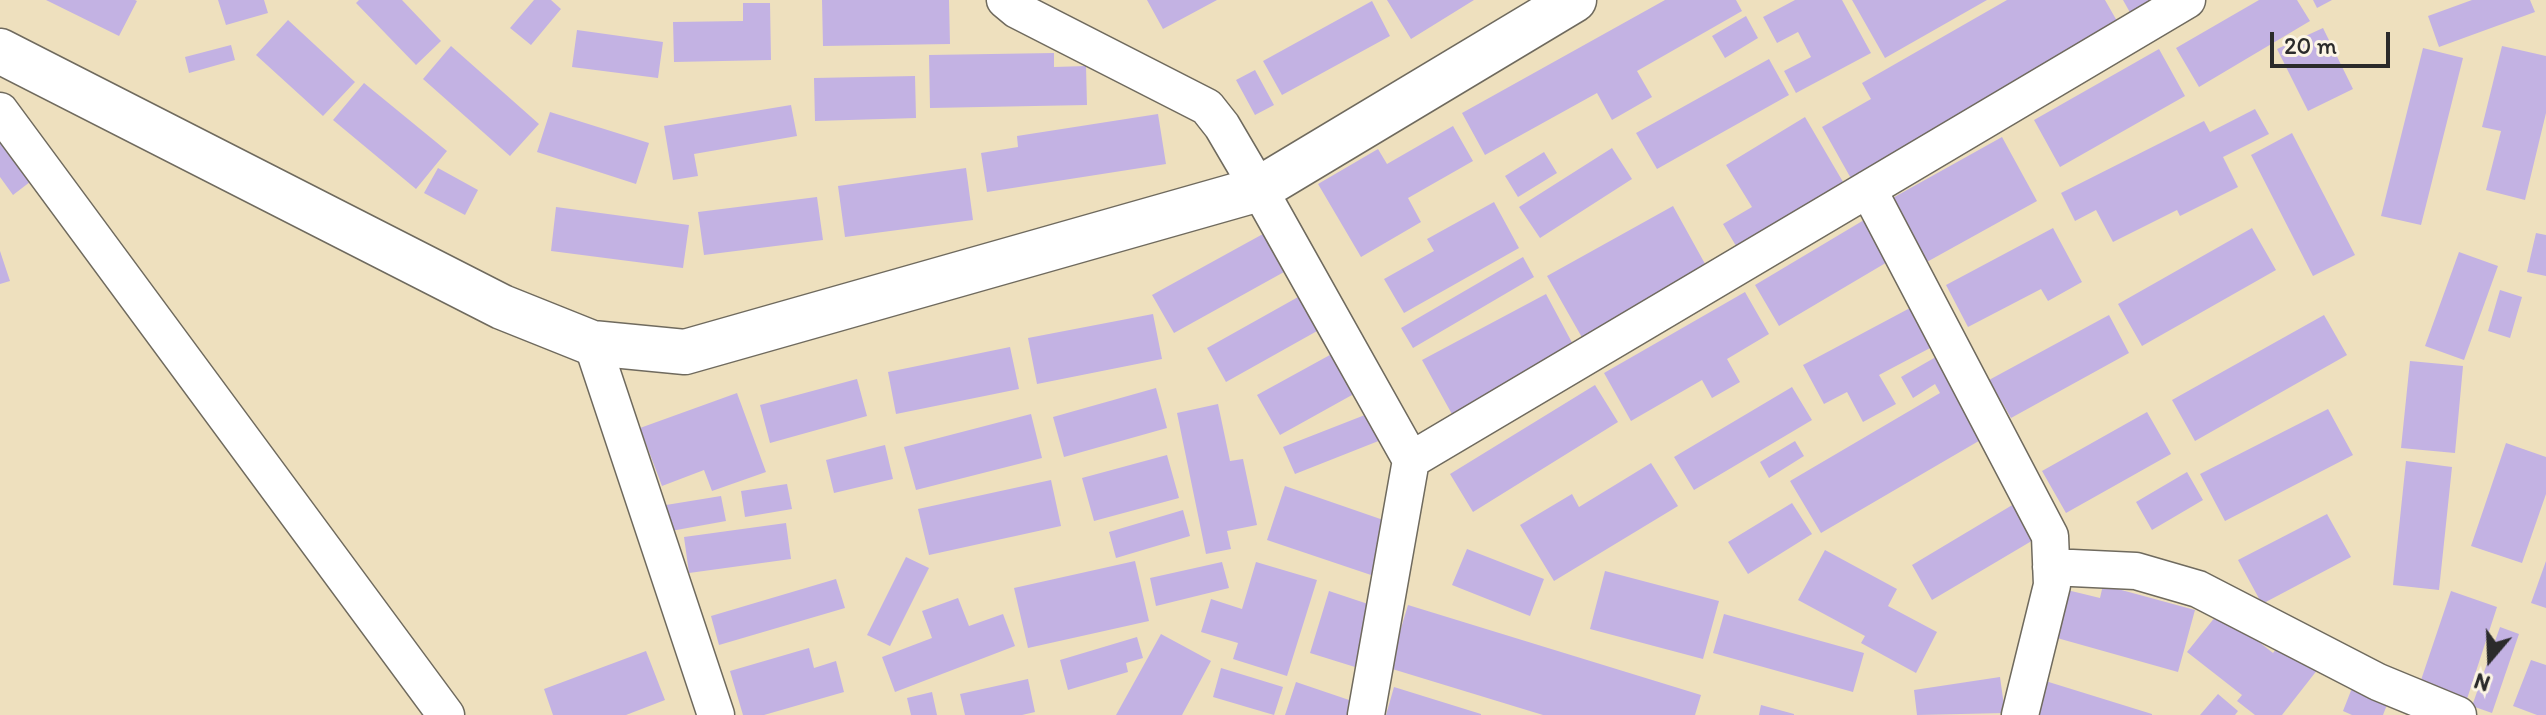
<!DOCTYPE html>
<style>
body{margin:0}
#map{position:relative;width:2546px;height:715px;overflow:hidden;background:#eee0be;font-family:Itim,sans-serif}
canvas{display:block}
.north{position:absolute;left:2450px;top:619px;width:80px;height:80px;-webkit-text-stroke:6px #fcf5e5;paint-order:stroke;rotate:199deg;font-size:22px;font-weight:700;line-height:32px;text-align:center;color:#2b2b2b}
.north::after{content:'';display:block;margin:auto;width:28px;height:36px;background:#2b2b2b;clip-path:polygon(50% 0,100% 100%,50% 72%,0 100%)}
.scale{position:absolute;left:2270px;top:32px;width:120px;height:36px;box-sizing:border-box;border:4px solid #2b2b2b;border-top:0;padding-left:10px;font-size:24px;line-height:28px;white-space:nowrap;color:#2b2b2b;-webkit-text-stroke:6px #fcf5e5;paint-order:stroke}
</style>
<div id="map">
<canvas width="2546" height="715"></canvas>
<div class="north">N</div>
<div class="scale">20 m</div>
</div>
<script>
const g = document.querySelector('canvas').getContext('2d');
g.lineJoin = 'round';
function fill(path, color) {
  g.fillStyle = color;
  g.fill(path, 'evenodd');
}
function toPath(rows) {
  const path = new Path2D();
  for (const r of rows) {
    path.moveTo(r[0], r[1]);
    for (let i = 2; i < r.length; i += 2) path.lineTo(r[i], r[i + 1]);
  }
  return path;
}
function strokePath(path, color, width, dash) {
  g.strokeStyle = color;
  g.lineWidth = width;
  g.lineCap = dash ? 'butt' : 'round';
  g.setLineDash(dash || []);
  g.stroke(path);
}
fill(toPath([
 [46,0,135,0,137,1,119,36],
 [218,0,264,0,268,13,226,25],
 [359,0,402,0,441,41,416,65,356,3],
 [534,0,551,0,561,9,531,45,510,28],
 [822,0,949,0,950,44,823,46],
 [1147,0,1217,0,1163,29],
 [1387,0,1474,0,1411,39],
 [1665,0,1736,0,1742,11,1637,71,1652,97,1612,120,1597,93,1485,155,1462,113],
 [1795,0,1842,0,1871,53,1796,93,1784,71,1811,57,1798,32,1777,43,1763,17],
 [1852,0,1987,0,1885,58],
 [2007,0,2105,0,2121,28,1853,182,1822,127,1871,99,1862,83],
 [2123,0,2162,0,2132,16],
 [2259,0,2297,0,2310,21,2199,87,2176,48],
 [2313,0,2332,0,2317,8],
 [2472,0,2530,0,2535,12,2439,47,2428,16],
 [1372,1,1390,36,1282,95,1263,61],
 [743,3,770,3,771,60,674,62,673,22,743,21],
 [1746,16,1758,38,1725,58,1712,36],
 [288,20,355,82,323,116,256,55],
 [2323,28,2353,89,2308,111,2277,49],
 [577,30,663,42,658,78,572,67],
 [231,45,235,60,189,73,185,57],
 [451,46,539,124,510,156,423,79],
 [2502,46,2546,56,2546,113,2525,200,2486,190,2501,131,2482,127],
 [2423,48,2463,58,2421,225,2381,216],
 [2159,49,2185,96,2060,167,2034,120],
 [1054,53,1054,67,1086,66,1087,105,930,108,929,55],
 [1769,59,1789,95,1657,169,1636,133],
 [1255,70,1274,105,1255,115,1236,80],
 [915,76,916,118,815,121,814,78],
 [364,83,447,151,416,189,333,120],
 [791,105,797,136,694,154,698,176,673,180,664,126],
 [2255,109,2269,134,2223,157,2238,187,2180,216,2177,210,2113,242,2096,210,2075,221,2061,193,2204,121,2210,132],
 [550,112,649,143,636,184,537,152],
 [1158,114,1166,164,987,192,981,153,1018,147,1017,136],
 [1805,117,1846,187,1739,251,1723,224,1752,207,1726,165],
 [0,125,39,175,13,195,0,177],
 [1453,126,1473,161,1408,198,1421,222,1361,257,1318,184,1378,149,1387,164],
 [2292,133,2355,255,2313,276,2251,155],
 [2002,137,2037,201,1925,263,1889,200],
 [1612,148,1632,179,1540,238,1519,207],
 [1544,152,1557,173,1518,197,1505,176],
 [438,168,478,190,465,215,424,193],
 [966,168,973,220,845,237,838,186],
 [817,197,823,240,704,255,698,212],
 [1494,202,1519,248,1404,313,1384,279,1434,251,1427,239],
 [1673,206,1709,271,1584,341,1547,276],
 [556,207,689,225,683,268,551,251],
 [1864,220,1889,261,1779,326,1755,285],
 [2053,228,2082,282,2048,301,2041,289,1968,327,1946,285],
 [2252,228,2276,270,2142,346,2118,304],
 [1272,229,1293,267,1174,333,1152,295],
 [2536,233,2546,235,2546,276,2527,272],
 [0,251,10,281,0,284],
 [2459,252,2498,266,2464,360,2425,346],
 [1523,257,1534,277,1413,348,1401,328],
 [2500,290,2522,297,2510,338,2488,331],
 [1307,292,1326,326,1226,382,1207,348],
 [1745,292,1769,334,1727,359,1740,382,1712,398,1702,380,1631,421,1604,373],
 [1546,294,1576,350,1453,416,1422,360],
 [1910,308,1932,347,1879,375,1896,404,1863,422,1847,392,1824,404,1803,365],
 [1153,314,1162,359,1037,384,1028,338],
 [2109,315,2129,353,2011,418,1989,380],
 [2324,315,2347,355,2195,441,2172,400],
 [1010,347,1019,389,896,414,888,372],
 [1339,350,1361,390,1280,435,1257,395],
 [1941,354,1989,435,1821,533,1790,481,1940,393,1935,384,1913,398,1901,377],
 [2410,361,2463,366,2455,453,2401,448],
 [857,379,867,416,770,443,760,405],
 [1595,385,1618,422,1473,512,1450,474],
 [1792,387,1812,420,1694,490,1674,457],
 [1156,388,1167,428,1064,457,1053,417],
 [737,393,766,472,712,491,704,470,662,486,640,428],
 [1218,404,1230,461,1243,459,1257,525,1227,531,1231,549,1206,554,1177,413],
 [2328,409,2353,455,2225,521,2200,474],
 [2147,412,2171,454,2066,513,2042,471],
 [1370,413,1381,440,1295,474,1283,447],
 [1031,414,1042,458,916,490,904,447],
 [1795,441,1804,456,1769,478,1760,462],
 [2506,443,2546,457,2546,494,2522,563,2471,546],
 [885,445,893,479,834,493,826,460],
 [1167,455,1179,498,1094,521,1082,478],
 [2406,461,2452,467,2439,590,2393,585],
 [1651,463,1678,506,1554,581,1520,525,1572,494,1579,507],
 [2187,472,2203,500,2152,530,2136,502],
 [1051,480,1061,526,929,555,918,509],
 [787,484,792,509,745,517,741,491],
 [1285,486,1392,523,1374,576,1267,540],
 [721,496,726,521,671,531,666,505],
 [1792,503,1812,534,1748,574,1728,542],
 [2014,504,2035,539,1932,600,1912,565],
 [1183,510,1190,536,1116,558,1109,532],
 [2327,514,2351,557,2262,604,2238,560],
 [786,523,791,559,689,573,684,537],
 [1467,549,1544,579,1530,616,1452,585],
 [1825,550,1897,589,1888,606,1937,632,1916,673,1861,643,1865,636,1798,600],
 [906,557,929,568,890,646,867,635],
 [1135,561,1149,621,1028,648,1014,588],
 [2546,561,2546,608,2531,603],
 [1222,562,1229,588,1156,606,1150,578],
 [1256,562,1317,580,1287,676,1233,659,1238,643,1201,632,1211,599,1242,609],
 [1605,571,1719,601,1703,659,1590,629],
 [836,579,845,608,719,645,711,616],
 [2103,585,2195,610,2178,672,2050,636,2063,589,2100,598],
 [1329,591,1374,606,1355,667,1310,653],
 [2451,591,2497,607,2466,702,2419,686],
 [958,598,969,626,1003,614,1015,646,895,692,882,657,932,638,922,611],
 [1408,605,1701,695,1695,715,1543,715,1389,668],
 [2220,611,2273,653,2283,641,2318,669,2282,715,2255,715,2237,701,2242,695,2187,652],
 [1724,614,1864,653,1853,692,1713,653],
 [2500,627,2519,634,2492,713,2472,706],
 [1161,634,1211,661,1182,715,1116,715],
 [1137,637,1143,658,1126,663,1128,672,1068,690,1060,660],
 [809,648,814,668,836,661,844,692,764,715,743,715,730,671],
 [646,651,665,700,626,715,553,715,544,689],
 [2531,660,2546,665,2546,715,2537,715,2513,706],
 [1221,668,1283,687,1274,715,1213,697],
 [2000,677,2005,713,1917,715,1914,690],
 [1028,679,1035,712,1022,715,965,715,960,694],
 [2039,679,2152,714,2152,715,2028,715],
 [1296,682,1358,703,1354,715,1285,715],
 [2354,683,2390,697,2383,715,2352,715,2343,711],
 [1394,687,1481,714,1481,715,1386,715],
 [932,692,937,715,911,715,907,698],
 [2218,694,2238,711,2235,715,2200,715],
 [1761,705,1794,714,1794,715,1759,715]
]), '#c3b2e3');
const minor = toPath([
 [1005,0,1017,10,1207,107,1222,126,1259,189,1411,460,2187,0],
 [0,111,446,715],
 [1868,189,2050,536,2052,585,2020,715],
 [592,343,716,715],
 [2051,567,2136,571,2198,589,2378,682,2458,715],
 [1366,715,1411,460]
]);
const tertiary = toPath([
 [0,51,502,307,592,343,685,352,1259,189,1574,0]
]);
strokePath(minor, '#6f6a5e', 39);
strokePath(tertiary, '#6f6a5e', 47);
strokePath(minor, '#fff', 36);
strokePath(tertiary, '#fff', 44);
</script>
